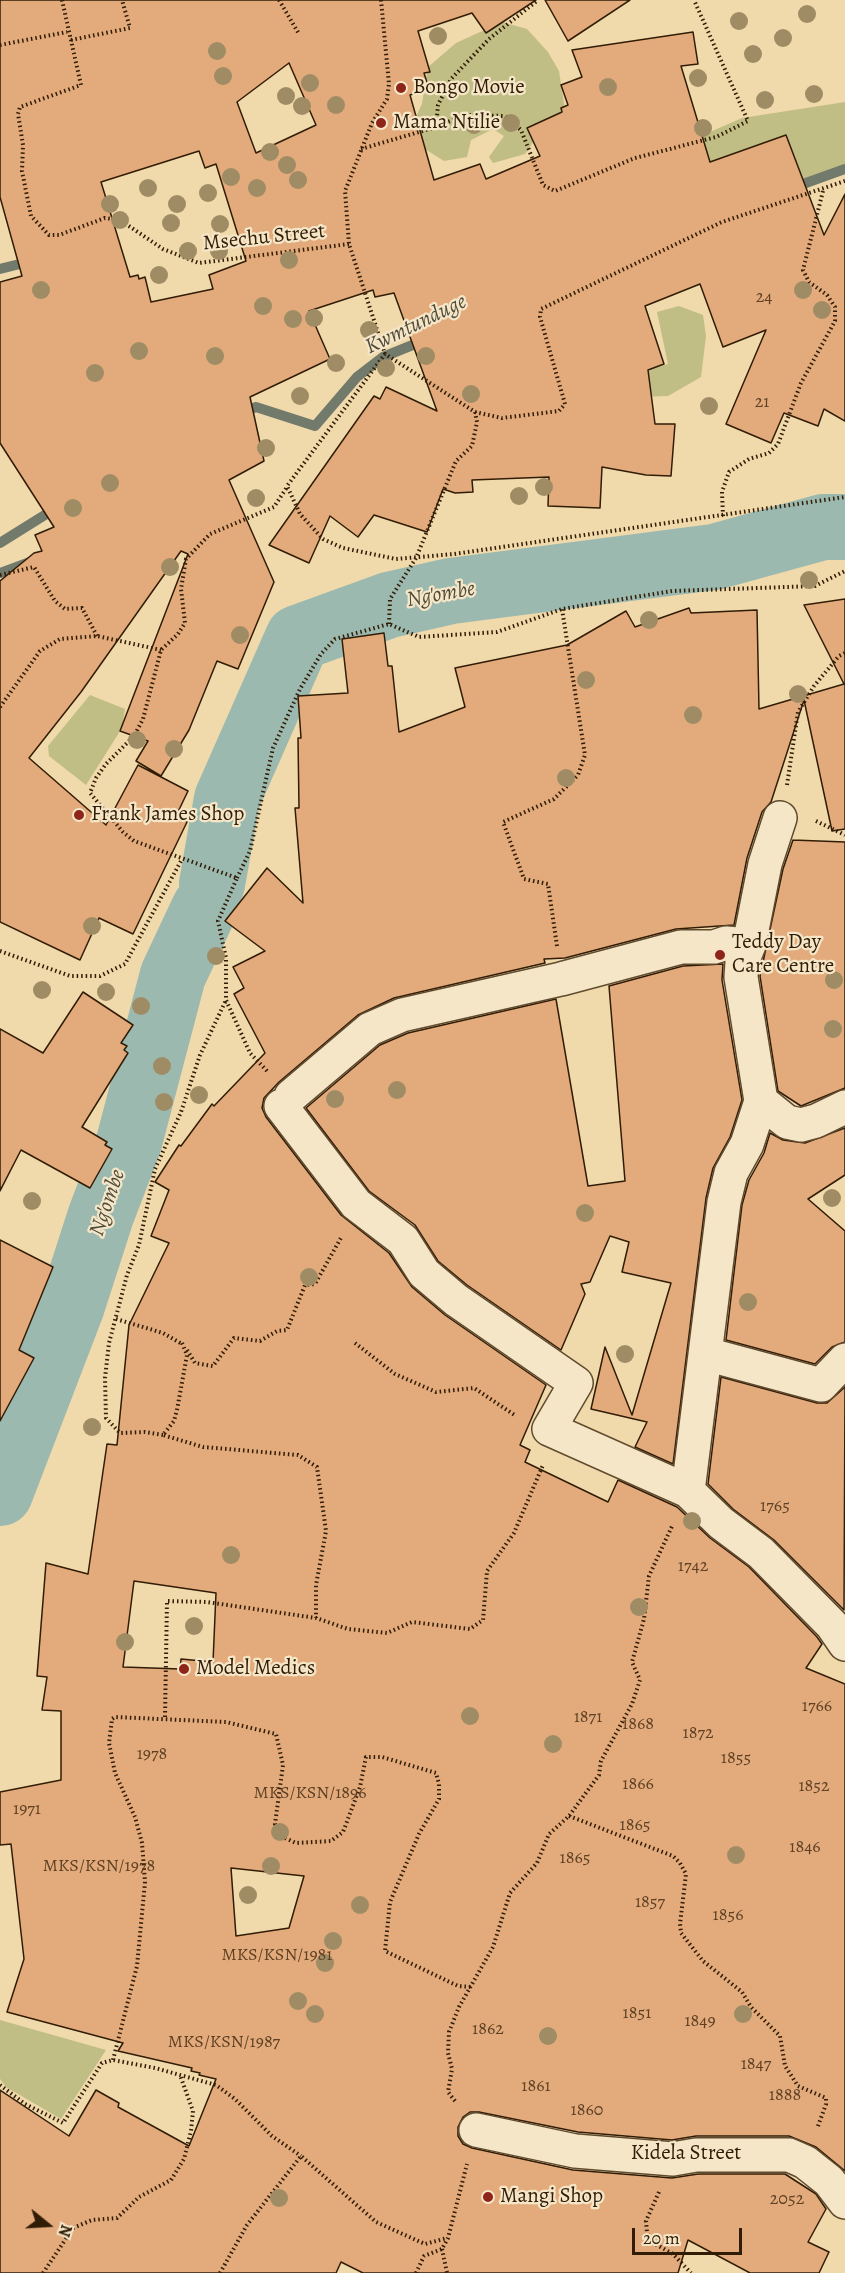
<!DOCTYPE html>
<style>
body{margin:0}
#map{position:relative;width:845px;height:2273px;overflow:hidden;background:#f0d9aa;font-family:Alegreya,serif}
canvas{display:block}
.north{position:absolute;left:18px;top:2195px;width:60px;height:60px;-webkit-text-stroke:4px #f5e6c8;paint-order:stroke;rotate:108deg;font-size:16px;font-weight:700;line-height:24px;text-align:center;color:#311c06}
.north::after{content:'';display:block;margin:auto;width:21px;height:27px;background:#311c06;clip-path:polygon(50% 0,100% 100%,50% 72%,0 100%)}
.scale{position:absolute;left:632px;top:2228px;width:110px;height:27px;box-sizing:border-box;border:3px solid #311c06;border-top:0;padding-left:8px;font-size:18px;line-height:21px;white-space:nowrap;color:#311c06;-webkit-text-stroke:4px #f5e6c8;paint-order:stroke}
</style>
<div id="map">
<canvas width="845" height="2273"></canvas>
<div class="north">N</div>
<div class="scale">20 m</div>
</div>
<script>
const g = document.querySelector('canvas').getContext('2d');
g.lineJoin = 'round';
function fill(path, color) {
  g.fillStyle = color;
  g.fill(path, 'evenodd');
}
function toPath(rows) {
  const path = new Path2D();
  for (const r of rows) {
    path.moveTo(r[0], r[1]);
    for (let i = 2; i < r.length; i += 2) path.lineTo(r[i], r[i + 1]);
  }
  return path;
}
function strokePath(path, color, width, dash) {
  g.strokeStyle = color;
  g.lineWidth = width;
  g.lineCap = dash ? 'butt' : 'round';
  g.setLineDash(dash || []);
  g.stroke(path);
}
function drawText(font, color, halo, rows, align = 'center') {
  g.font = font + ' Alegreya,serif';
  g.lineWidth = 4.5;
  g.setLineDash([]);
  g.textBaseline = 'middle';
  g.strokeStyle = halo;
  g.fillStyle = color;
  for (const [text, x, y, turn = 0] of rows) {
    g.save();
    g.translate(x, y);
    g.rotate((+turn || 0) * Math.PI / 180);
    g.textAlign = isNaN(turn) ? turn : align;
    if (halo) g.strokeText(text, 0, 0);
    g.fillText(text, 0, 0);
    g.restore();
  }
}
fill(toPath([
 [502,22,527,29,548,52,559,71,567,123,538,135,525,154,493,163,489,157,504,136,493,129,471,140,467,157,444,161,406,137,422,104,428,67,456,43],
 [845,102,845,172,425,347,443,249,742,118],
 [679,306,703,315,706,336,701,377,668,396,639,397,650,369,668,364,657,312],
 [90,695,125,709,122,728,86,785,49,756,48,746],
 [0,2020,106,2050,61,2119,6,2087,0,2079]
]), '#c0be85');
strokePath(toPath([
 [792,188,845,169],
 [0,269,32,261],
 [240,413,256,407,315,426,357,377,383,357,425,340],
 [0,543,56,508],
 [0,573,30,562]
]), '#717a6b', 10);
strokePath(toPath([
 [212,884,227,799,298,638,389,605,451,591,714,557,823,527,845,527],
 [0,1493,71,1308,101,1215,129,1142,173,975,204,909]
]), '#9bb9af', 66);
const building = toPath([
 [0,0,536,0,486,33,472,13,418,31,430,72,424,73,429,89,410,95,434,180,480,164,486,179,540,156,527,128,562,112,561,108,568,105,561,85,582,77,572,50,693,32,698,64,681,66,710,162,786,135,824,235,845,194,845,421,824,409,818,426,784,413,771,443,726,424,766,330,723,347,700,284,645,306,664,364,648,370,655,424,675,424,671,476,646,475,602,467,600,508,548,506,549,477,472,480,473,492,455,493,443,489,427,532,374,515,358,537,330,516,309,563,269,545,374,396,380,399,386,387,437,411,394,293,375,297,373,290,309,311,330,359,250,397,264,461,229,480,274,582,238,669,217,661,189,730,161,776,136,761,148,741,120,731,188,554,181,551,81,692,29,758,106,825,138,765,188,791,176,816,187,822,133,934,99,918,80,960,0,922,0,581,34,553,42,551,35,535,54,527,0,443,0,282,22,276,0,197,0,0],
 [289,63,316,125,256,153,237,102,289,63],
 [199,151,205,168,216,164,246,261,209,275,213,289,151,302,145,277,139,279,138,275,130,277,101,182,199,151],
 [545,0,630,0,568,41,545,0],
 [845,599,845,829,832,831,804,700,771,802,762,812,747,858,734,925,676,929,565,958,544,959,545,963,394,998,358,1015,279,1082,264,1098,262,1108,266,1117,341,1215,389,1253,412,1287,445,1315,546,1385,520,1445,530,1450,525,1462,608,1502,618,1480,677,1507,710,1538,749,1567,817,1637,822,1644,806,1668,845,1684,845,2171,816,2147,789,2136,696,2136,672,2140,578,2132,479,2112,470,2112,463,2117,458,2127,458,2136,463,2144,472,2148,573,2170,672,2178,698,2174,785,2174,816,2194,826,2209,808,2242,829,2252,819,2273,750,2273,688,2240,678,2273,363,2273,341,2262,336,2273,0,2273,0,2090,69,2136,96,2090,119,2103,118,2107,189,2146,216,2079,199,2075,200,2073,191,2071,192,2068,118,2051,123,2043,7,2012,24,1959,11,1844,0,1845,0,1792,61,1780,61,1711,42,1710,47,1677,37,1676,46,1563,88,1574,107,1444,117,1445,129,1325,169,1243,151,1236,169,1190,155,1182,179,1145,181,1146,212,1104,214,1106,265,1053,234,994,244,988,233,967,265,951,225,921,267,868,303,903,295,808,299,808,298,738,301,738,298,696,348,693,342,639,384,633,388,666,392,666,399,732,465,707,455,668,567,645,626,611,635,627,689,608,691,613,757,610,759,709,844,684,804,605,845,599],
 [134,1581,216,1593,213,1662,181,1659,180,1669,123,1667,134,1581],
 [231,1868,304,1876,289,1928,236,1936,231,1868],
 [793,840,845,842,845,1088,801,1106,778,1091,760,976,783,869,793,840],
 [723,964,722,980,742,1100,730,1137,713,1168,706,1198,673,1464,635,1447,647,1422,591,1409,605,1347,632,1415,671,1283,622,1272,629,1242,610,1236,590,1282,581,1284,585,1294,561,1350,467,1285,438,1261,415,1225,369,1191,306,1108,380,1045,408,1033,556,999,588,1186,625,1181,609,986,683,966,723,964],
 [83,992,133,1025,121,1043,127,1046,124,1050,128,1053,82,1127,107,1142,105,1145,112,1149,90,1188,21,1150,0,1191,0,1029,43,1053,83,992],
 [845,1128,845,1175,808,1199,845,1231,845,1342,832,1347,815,1364,726,1340,742,1205,749,1180,764,1153,770,1133,783,1140,805,1143,845,1128],
 [0,1240,53,1267,19,1350,34,1358,0,1421,0,1240],
 [721,1377,817,1403,827,1403,845,1387,844,1610,774,1540,733,1509,708,1484,721,1377]
]);
fill(building, '#e3ab7c');
strokePath(building, '#311c06', 1.5);
const minor = toPath([
 [291,1096,370,1029,402,1015,561,979,681,947,714,947,726,943,749,945],
 [761,1101,787,1122,801,1125,816,1121,845,1107],
 [281,1106,356,1204,403,1240,424,1273,456,1300,576,1383,549,1429,688,1491,721,1523,761,1553,832,1625,845,1644],
 [706,1354,821,1385,845,1360],
 [688,1491,724,1202,731,1173,747,1144,761,1101,741,977,742,962,749,945,765,864,780,818],
 [476,2130,575,2151,673,2159,696,2155,789,2155,805,2162,829,2181,845,2202]
]);
strokePath(minor, '#614b2f', 36);
strokePath(toPath([
 [62,0,81,85,20,107,18,114,23,145,22,171,31,216,49,235,59,235,105,218,120,220,163,249,199,263,349,244],
 [279,0,299,34],
 [381,0,389,84,387,99,372,123,345,191,349,244,385,354],
 [71,40,130,28,122,0],
 [0,45,67,32],
 [436,127,464,115,505,116,521,130,543,185,555,191,635,158,716,137,748,121,694,0],
 [361,149,436,127,438,105,451,79,489,39,538,0],
 [845,181,722,222,541,309,540,317,565,404,559,411,502,418,475,412,385,354,287,486,300,514,323,539,343,548,396,559,454,554,845,497],
 [723,516,722,492,729,472,749,459,769,453,778,444,801,383,835,321,835,307,827,295,809,282,803,270,823,191],
 [0,575,34,567,55,601,65,609,82,608,97,636],
 [389,624,390,599,416,558,456,461,472,446,477,422,475,412],
 [0,707,40,651,60,639,97,636,161,650],
 [787,785,798,712,814,686,839,656,845,653],
 [816,821,845,835],
 [237,878,250,851,273,748,300,689,321,654,335,639,389,624,419,637,497,632,562,609,672,591,815,586,845,571],
 [557,946,548,884,524,879,503,822,554,799,578,775,585,755,562,609],
 [0,951,70,976,100,976,125,964,182,859],
 [267,1071,250,1053,226,1000,226,958,218,921,237,878,134,841,123,832,90,793,96,778,106,764,134,736,143,719,161,650,178,634,185,623,181,589,186,559,210,534,274,507,287,487],
 [116,1319,163,1333,182,1344],
 [182,1343,187,1355,177,1410,174,1421,163,1435,203,1447,298,1455,317,1467,326,1531,316,1585,316,1618],
 [355,1343,395,1374,436,1392,474,1388,516,1416],
 [187,1350,195,1363,213,1366,234,1338,260,1341,277,1331,287,1330,305,1285,315,1284,342,1236],
 [163,1435,145,1432,120,1433,106,1418,105,1378,109,1343,127,1275,139,1245,155,1169,181,1112,200,1055,226,1000],
 [165,1717,167,1601,207,1602,316,1618,348,1629,387,1633,412,1622,470,1629,483,1620,487,1571,514,1533,543,1465],
 [569,1816,673,1856,680,1863,686,1874,680,1924,681,1933,703,1961,742,1992,751,2007,780,2036,785,2066,798,2086,826,2098,826,2104,817,2129],
 [113,2060,137,1966,145,1882,142,1843,135,1817,115,1773,109,1743,112,1719,115,1717,226,1722,276,1734,283,1765,275,1824,283,1837,296,1843,331,1841,343,1832,360,1787,366,1757,382,1757,436,1773,439,1784,439,1799,419,1834,390,1902,385,1951,458,1986,472,1987],
 [0,2085,25,2104,63,2123,102,2063,113,2060,155,2068,216,2085,235,2099,272,2136,301,2156],
 [455,2101,448,2092,452,2069,448,2053,449,2032,459,2007,493,1947,510,1893,537,1863,549,1834,569,1816,599,1775,601,1761,632,1704,640,1680,632,1662,644,1619,649,1576,673,1524],
 [659,2192,646,2221,647,2233,652,2242,673,2254,691,2273],
 [442,2249,447,2273],
 [43,2273,73,2228,92,2220,117,2218,139,2197,171,2180,184,2159,191,2131,193,2111,180,2075],
 [220,2273,247,2225,301,2156,376,2222,425,2244,447,2238],
 [416,2273,424,2256,442,2249,448,2238,467,2164]
]), '#311c06', 4, [1.5, 3]);
strokePath(minor, '#f5e6c8', 33);
g.fillStyle = '#9f8c65';
for (const [x, y] of [
 [807,14],
 [739,21],
 [438,36],
 [783,38],
 [217,51],
 [753,54],
 [223,76],
 [698,78],
 [310,83],
 [608,87],
 [814,94],
 [286,96],
 [765,100],
 [336,105],
 [302,106],
 [511,123],
 [474,125],
 [703,128],
 [270,152],
 [287,165],
 [231,177],
 [298,180],
 [148,188],
 [257,188],
 [208,193],
 [110,204],
 [177,204],
 [120,220],
 [171,223],
 [220,224],
 [188,251],
 [219,251],
 [289,260],
 [159,275],
 [41,290],
 [803,290],
 [263,306],
 [822,310],
 [314,318],
 [293,319],
 [369,330],
 [139,351],
 [215,356],
 [426,356],
 [336,363],
 [386,368],
 [95,373],
 [471,394],
 [300,396],
 [709,406],
 [266,448],
 [110,483],
 [544,487],
 [519,496],
 [256,498],
 [73,508],
 [170,567],
 [809,580],
 [649,620],
 [240,635],
 [586,680],
 [798,694],
 [693,715],
 [137,740],
 [174,749],
 [566,778],
 [92,926],
 [216,956],
 [834,980],
 [42,990],
 [106,992],
 [141,1006],
 [833,1029],
 [162,1066],
 [397,1090],
 [199,1095],
 [335,1099],
 [164,1102],
 [832,1198],
 [32,1201],
 [585,1213],
 [309,1277],
 [748,1302],
 [625,1354],
 [92,1427],
 [692,1521],
 [231,1555],
 [639,1607],
 [194,1626],
 [125,1642],
 [470,1716],
 [553,1744],
 [280,1832],
 [736,1855],
 [271,1866],
 [248,1895],
 [360,1905],
 [333,1941],
 [325,1963],
 [298,2001],
 [315,2014],
 [743,2014],
 [548,2036],
 [279,2198]
]) {
  g.beginPath();
  g.arc(x, y, 9, 0, 2 * Math.PI);
  g.fill();
}
for (const [x, y, r, color] of [
 [401,88,6,"#8f2418"],
 [381,123,6,"#8f2418"],
 [79,815,6,"#8f2418"],
 [720,955,6,"#8f2418"],
 [184,1669,6,"#8f2418"],
 [488,2197,6,"#8f2418"]
]) {
  const dot = new Path2D();
  dot.arc(x, y, r, 0, 2 * Math.PI);
  g.fillStyle = color;
  g.fill(dot);
  strokePath(dot, '#f5e6c8', 2);
}
drawText('18px', '#5e4024', null, [
 ["24",764,298],
 ["21",762,403],
 ["1765",775,1507],
 ["1742",693,1567],
 ["1766",817,1707],
 ["1871",588,1718],
 ["1868",638,1725],
 ["1872",698,1734],
 ["1978",152,1755],
 ["1855",736,1759],
 ["1866",638,1785],
 ["1852",814,1787],
 ["MKS/KSN/1896",310,1794],
 ["1971",27,1810],
 ["1865",635,1826],
 ["1846",805,1848],
 ["1865",575,1859],
 ["MKS/KSN/1978",99,1867],
 ["1857",650,1903],
 ["1856",728,1916],
 ["MKS/KSN/1981",277,1956],
 ["1851",637,2014],
 ["1849",700,2022],
 ["1862",488,2030],
 ["MKS/KSN/1987",224,2043],
 ["1847",756,2065],
 ["1861",536,2087],
 ["1888",785,2096],
 ["1860",587,2111],
 ["2052",787,2200]
]);
drawText('21px', '#311c06', '#f5e6c8', [
 ["Bongo Movie",413,88],
 ["Mama Ntilie",393,123],
 ["Frank James Shop",91,815],
 ["Teddy Day",732,943],
 ["Care Centre",732,967],
 ["Model Medics",196,1669],
 ["Mangi Shop",500,2197]
], 'left');
drawText('21px', '#311c06', '#f5e6c8', [
 ["Msechu Street",264,238,-6],
 ["Kidela Street",686,2154]
]);
drawText('italic 22px', '#514b39', '#f5e6c8', [
 ["Kwmtunduge",416,325,-26],
 ["Ng'ombe",441,595,-10],
 ["Ng'ombe",108,1203,-71]
]);
</script>
